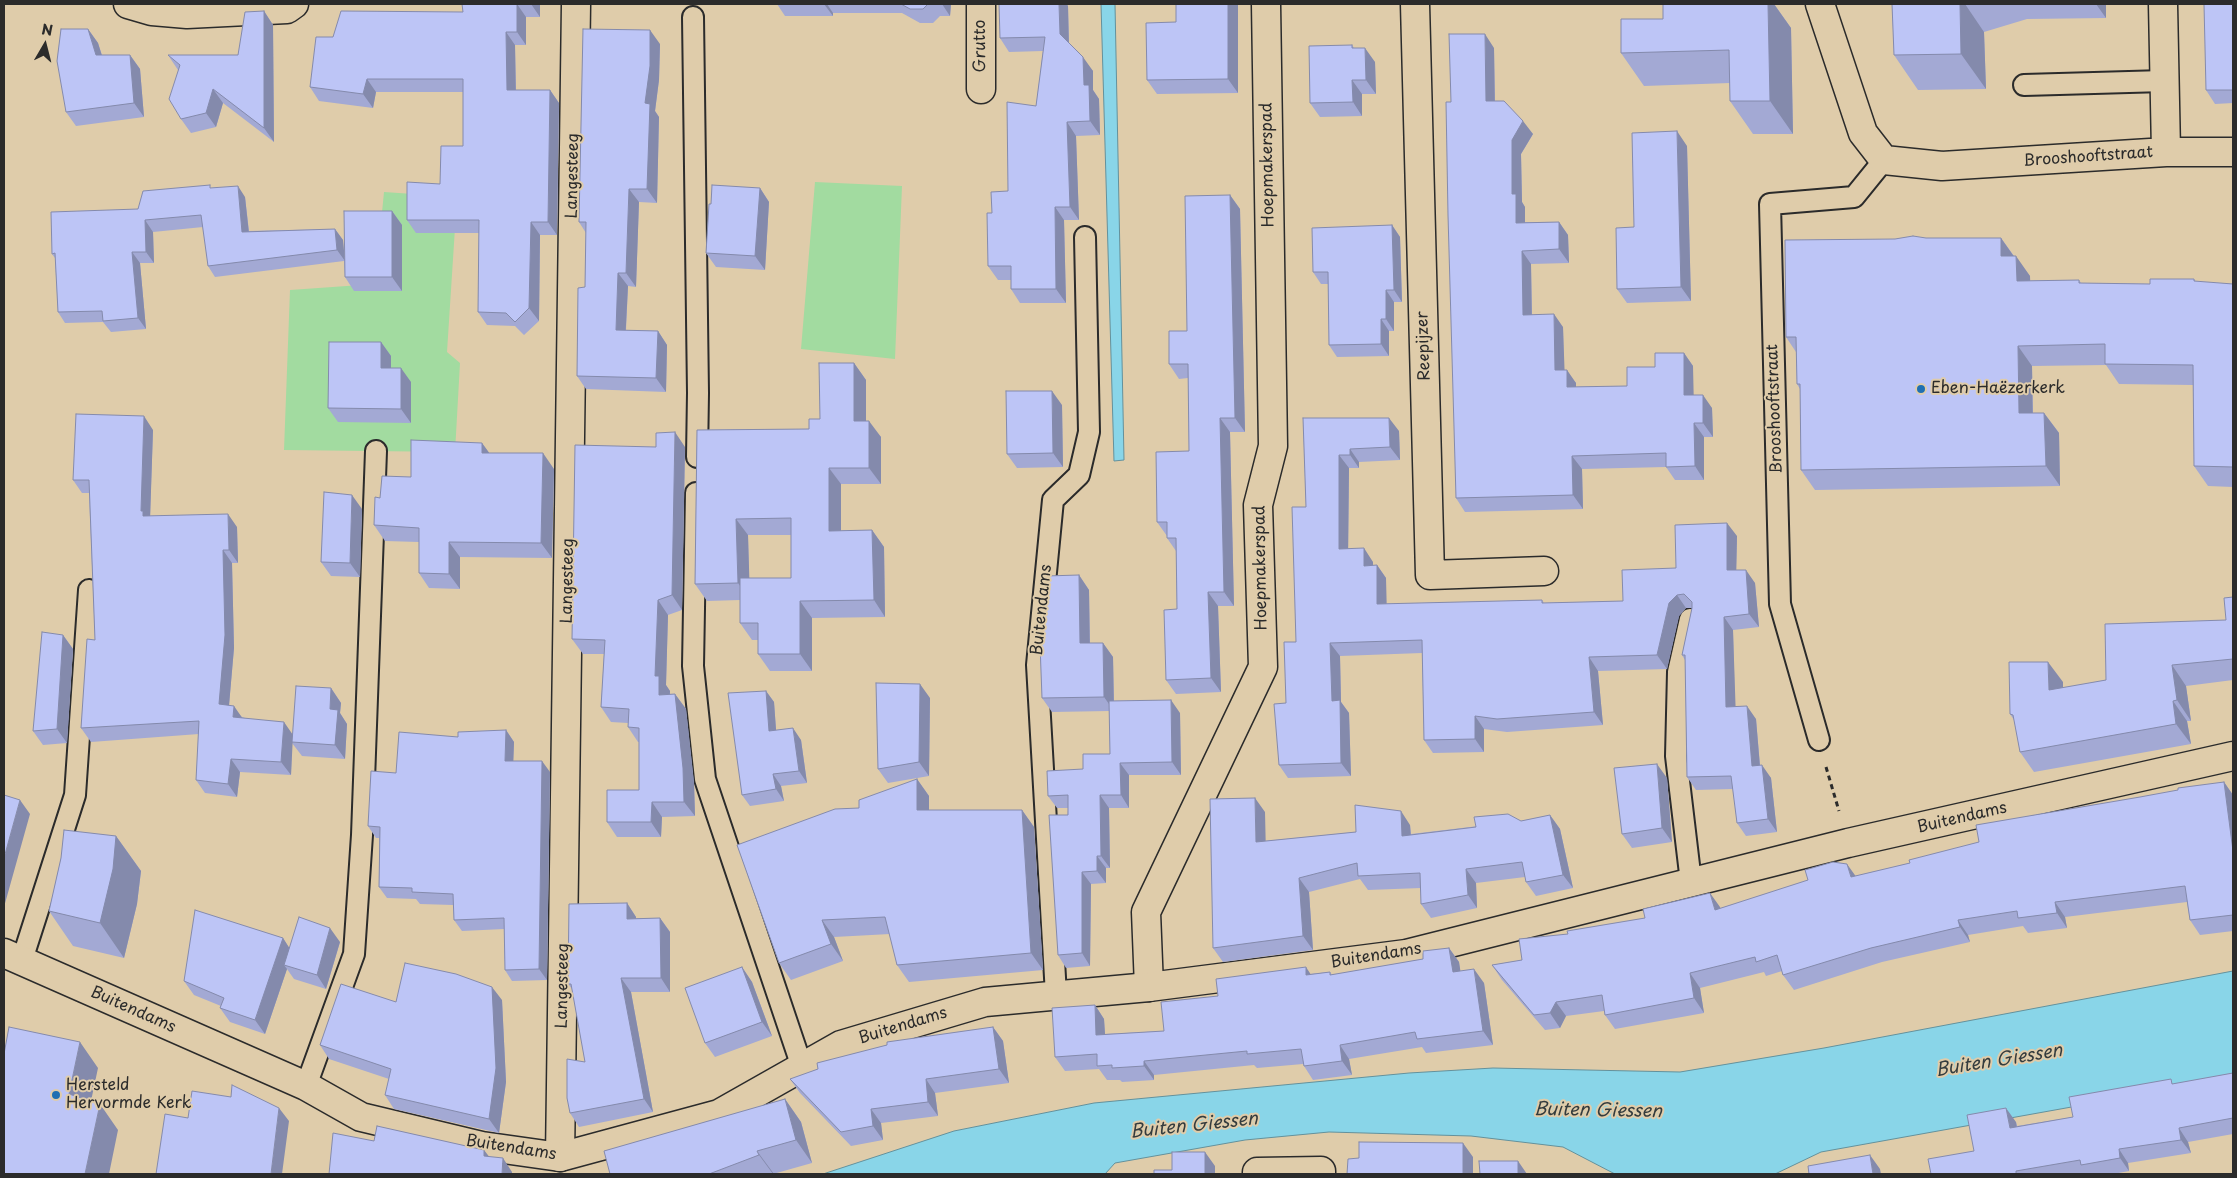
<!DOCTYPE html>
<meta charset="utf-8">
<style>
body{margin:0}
#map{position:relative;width:2237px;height:1178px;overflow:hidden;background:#dfccaa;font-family:"Playpen Sans",sans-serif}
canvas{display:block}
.frame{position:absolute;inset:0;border:5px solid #2b2b2b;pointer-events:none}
.north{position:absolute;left:20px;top:20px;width:50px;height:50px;-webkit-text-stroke:4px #dfccaa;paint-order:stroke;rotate:8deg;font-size:14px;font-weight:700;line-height:20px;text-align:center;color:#2b2b2b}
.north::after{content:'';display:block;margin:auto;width:18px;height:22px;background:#2b2b2b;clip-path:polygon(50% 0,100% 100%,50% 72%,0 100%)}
</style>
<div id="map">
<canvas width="2237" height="1178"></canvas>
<div class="frame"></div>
<div class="north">N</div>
</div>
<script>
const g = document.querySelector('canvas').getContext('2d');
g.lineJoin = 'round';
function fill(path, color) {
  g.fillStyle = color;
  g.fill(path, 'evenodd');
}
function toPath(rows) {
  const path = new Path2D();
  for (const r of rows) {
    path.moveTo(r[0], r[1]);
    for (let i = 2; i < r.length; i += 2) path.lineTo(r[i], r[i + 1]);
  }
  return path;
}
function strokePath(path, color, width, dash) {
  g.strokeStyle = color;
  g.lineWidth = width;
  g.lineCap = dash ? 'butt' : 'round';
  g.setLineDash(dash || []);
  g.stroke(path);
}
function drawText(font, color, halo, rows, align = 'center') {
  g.font = font + ' "Playpen Sans",sans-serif';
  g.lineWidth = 4;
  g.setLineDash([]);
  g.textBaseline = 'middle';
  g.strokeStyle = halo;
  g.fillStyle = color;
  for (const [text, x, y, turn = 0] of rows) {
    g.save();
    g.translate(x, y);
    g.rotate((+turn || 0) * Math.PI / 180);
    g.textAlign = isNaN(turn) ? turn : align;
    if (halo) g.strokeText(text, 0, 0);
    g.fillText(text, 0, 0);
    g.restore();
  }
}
fill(toPath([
 [815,182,902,186,895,359,801,349],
 [384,192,457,197,447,352,460,363,455,452,284,450,290,290,375,284]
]), '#a2dba0');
const water = toPath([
 [1101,4,1115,4,1124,460,1114,461,1101,4],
 [2233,971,2233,1078,1821,1152,1775,1174,1615,1174,1563,1147,1471,1136,1329,1132,1245,1140,1115,1163,1105,1174,823,1174,954,1131,1094,1103,1409,1073,1493,1068,1680,1072,1824,1048,2233,971]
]);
fill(water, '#89d5e8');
strokePath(water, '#63919c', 1);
const lane = toPath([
 [693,17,698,393,697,457],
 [2024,85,2164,81],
 [696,493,693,666,705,779,802,1067],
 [1690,619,1678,672,1676,756,1691,882],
 [1819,740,1780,604,1770,204,1854,197,1884,160],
 [22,960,75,795,89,590],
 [1056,995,1037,665,1053,500,1079,475,1089,432,1085,237],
 [306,1086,354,954,362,835,376,451]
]);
const street = toPath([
 [128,4,152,11,187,14,287,9,294,4],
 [981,4,981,89],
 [1415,4,1430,575,1544,571],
 [1820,4,1863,133,1884,160,1942,166,2166,152,2233,152],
 [2163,4,2166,152],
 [1149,987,1146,912,1263,667,1258,505,1273,446,1266,4],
 [560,1157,576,4],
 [1257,1174,1257,1172,1321,1171,1321,1174]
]);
const secondary = toPath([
 [4,953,306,1086,361,1117,482,1146,560,1157,719,1114,841,1045,985,1002,1149,987,1406,954,1848,843,2233,756]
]);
strokePath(lane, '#2b2b2b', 24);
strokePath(street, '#2b2b2b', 31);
strokePath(secondary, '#2b2b2b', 31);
strokePath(toPath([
 [1826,767,1839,811]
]), '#2b2b2b', 3, [5, 4]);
strokePath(lane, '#dfccaa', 20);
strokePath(street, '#dfccaa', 28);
strokePath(secondary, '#dfccaa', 28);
fill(toPath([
 [462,4,540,4,540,17,526,17,526,45,515,45,516,90,550,90,559,103,557,235,540,235,539,321,524,335,515,326,487,325,478,312,479,233,416,233,407,220,440,184,463,146,463,92,376,92,373,108,319,101,310,87,333,37,463,12],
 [777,4,951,4,950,16,940,16,933,23,920,23,902,13,833,13,833,16,785,16],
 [1176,4,1238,4,1238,93,1157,94,1147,80,1176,22],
 [1663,4,1774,4,1791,28,1793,134,1753,134,1730,101,1730,83,1644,86,1621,53,1663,19],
 [1892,4,2106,4,2106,18,2027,19,1984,32,1986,89,1918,90,1894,55],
 [2233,4,2233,103,2215,104,2206,90],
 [1068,6,1069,44,1093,71,1093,90,1099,99,1100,135,1076,136,1079,220,1064,220,1066,303,1020,303,1011,289,1011,280,998,280,988,266,992,213,1008,191,1036,106,1043,51,1009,52,1000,38],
 [264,11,273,25,274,142,223,103,216,127,191,133,181,119,178,70,168,55,238,55],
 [88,29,98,43,102,55,130,55,140,69,144,117,76,126,66,112],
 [660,44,659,80,655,111,659,117,657,203,639,202,636,287,628,286,626,330,658,331,667,345,666,392,586,389,577,376,585,287,586,233,579,222],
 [1352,45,1354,48,1375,62,1376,94,1362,94,1362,116,1320,117,1310,103],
 [1494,48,1495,101,1533,134,1521,154,1522,202,1525,207,1525,222,1559,222,1568,235,1569,263,1531,264,1532,315,1563,327,1564,370,1576,383,1576,387,1627,386,1655,367,1684,353,1693,366,1693,395,1712,408,1713,437,1704,437,1704,480,1675,480,1666,467,1582,469,1583,509,1465,512,1456,498,1451,102],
 [1687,146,1691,301,1627,303,1617,289,1634,227],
 [212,188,245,197,249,231,335,229,343,240,344,259,392,211,402,225,402,291,354,291,345,277,344,261,215,277,208,266,203,227,153,232,154,263,140,263,146,329,111,332,103,322,65,323,58,312,55,258,52,254,138,209],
 [760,188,769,202,765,270,716,267,706,253,711,204],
 [1230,195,1240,209,1245,432,1230,432,1234,606,1218,606,1221,692,1176,694,1166,680,1177,609,1176,551,1167,538,1167,536,1157,522,1189,451,1188,378,1179,379,1169,364,1187,331],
 [1392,225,1400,237,1402,302,1394,302,1394,331,1389,331,1389,356,1337,357,1329,345,1328,284,1321,284,1313,272],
 [1926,238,2001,238,2014,256,2030,276,2030,281,2079,280,2081,283,2150,284,2194,279,2196,282,2233,284,2233,487,2208,486,2194,466,2193,385,2119,384,2106,365,2032,366,2033,413,2044,413,2059,433,2060,486,1815,490,1801,470,1800,389,1797,384,1796,352,1786,337],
 [381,342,391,356,391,368,411,382,411,423,338,422,328,408],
 [854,363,866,380,866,421,881,437,881,484,841,484,841,531,872,530,884,547,885,617,812,618,812,671,770,671,758,654,758,640,752,640,740,623,740,600,707,601,695,584,697,430,809,429,820,419],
 [748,535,791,535,791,578,749,578],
 [1062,405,1063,467,1017,468,1007,454],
 [1303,418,1399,431,1400,460,1359,462,1359,468,1349,468,1348,549,1373,562,1373,565,1377,565,1386,578,1386,604,1542,600,1544,603,1623,601,1676,568,1737,536,1736,570,1755,583,1759,627,1733,630,1735,706,1756,719,1760,765,1771,778,1777,832,1746,836,1737,823,1733,789,1696,790,1687,777,1685,660,1682,655,1692,608,1686,608,1679,616,1667,669,1598,671,1603,725,1507,732,1484,729,1484,752,1433,753,1424,740,1422,653,1340,656,1341,702,1349,713,1351,776,1288,778,1279,765,1286,703,1296,642,1306,507],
 [153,430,150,516,237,527,238,563,232,563,234,648,229,705,242,717,293,735,331,688,341,703,340,713,347,724,345,759,302,756,292,743,291,775,240,772,237,797,205,793,196,780,199,734,91,742,81,728,95,640,89,493,82,493,73,480],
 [482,443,489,453,554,469,552,558,460,557,460,589,429,588,419,573,419,542,385,541,374,525,380,498,411,477],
 [685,447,682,610,668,615,666,685,670,691,670,694,675,694,686,709,694,783,695,816,662,817,661,837,617,837,607,822,639,790,639,742,638,742,628,727,628,723,611,722,601,707,604,654,583,654,572,639],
 [362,509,360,577,331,576,321,562],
 [1079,575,1089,590,1090,643,1103,643,1113,657,1114,701,1180,713,1181,775,1129,775,1129,808,1109,808,1110,868,1106,868,1106,883,1091,884,1090,966,1066,968,1058,955,1068,808,1057,808,1048,796,1083,769,1110,754,1109,711,1052,712,1042,698],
 [2233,597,2233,680,2186,686,2191,721,2187,721,2191,744,2034,772,2020,752,2014,720,2010,714,2063,682,2063,688,2106,680,2226,620],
 [63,635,73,649,67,743,43,745,33,731],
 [766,691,774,702,776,730,801,740,807,783,781,786,784,801,750,806,742,795],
 [930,698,929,776,888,783,878,769],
 [506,730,514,742,513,761,550,772,547,980,512,981,505,970,504,929,462,931,454,920,453,905,420,904,416,899,387,898,379,887,379,838,376,838,368,826,396,773,458,737],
 [1667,778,1672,842,1632,848,1622,834],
 [917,779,929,796,929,810,1022,810,1034,827,1043,970,909,982,897,965,890,934,834,937,843,961,791,980,779,963,859,808],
 [2224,782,2233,795,2233,931,2200,935,2190,920,2187,902,2065,917,2067,928,2028,933,2023,926,1968,935,1970,942,1882,962,1794,990,1783,975,1782,971,1766,976,1764,972,1700,988,1704,1013,1615,1029,1605,1015,1604,1011,1566,1016,1560,1028,1545,1030,1502,980,1492,965,1522,960,1568,934,1721,908,1910,863],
 [1265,812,1265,841,1356,832,1410,825,1411,834,1521,821,1550,815,1560,829,1573,888,1536,896,1526,882,1525,877,1476,883,1477,908,1431,918,1421,904,1421,888,1368,890,1360,879,1309,892,1313,950,1223,962,1213,948],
 [116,836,141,871,137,904,124,958,73,946,49,911,61,858],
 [627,903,636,917,636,918,660,918,670,932,670,992,631,992,653,1112,579,1127,570,1113,585,1062,572,989,568,984],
 [283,938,289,948,340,942,326,989,294,979,287,969,265,1034,230,1022,220,1008,221,1006,194,995,184,981],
 [1449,948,1459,962,1460,971,1484,983,1493,1045,1426,1053,1422,1047,1349,1059,1352,1075,1313,1080,1304,1066,1303,1064,1257,1068,1254,1065,1154,1075,1154,1080,1122,1082,1120,1080,1107,1080,1099,1069,1065,1071,1055,1057,1095,1005,1104,1019,1105,1034,1164,1031,1218,996,1310,974,1330,972,1332,975,1423,959],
 [742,967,752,982,772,1036,715,1057,705,1043],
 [502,1000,506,1082,499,1133,394,1109,385,1095,389,1079,329,1059,320,1045,396,1002],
 [993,1027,1003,1041,1009,1083,935,1093,938,1116,881,1123,883,1140,851,1146,800,1093,790,1079],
 [2233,1073,2233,1134,2188,1142,2191,1153,2128,1163,2129,1171,2113,1174,1931,1174,1974,1151,2016,1122,2017,1126,2073,1117,2174,1084],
 [785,1099,801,1122,812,1163,773,1174,774,1174,610,1174]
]), '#a3a9d4');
fill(toPath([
 [517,4,526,17,526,45,517,32],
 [531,4,540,4,540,17],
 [824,4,827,4,833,13,833,16],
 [942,4,951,4,950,16],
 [1059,4,1067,4,1068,6,1069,48,1060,34],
 [1228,4,1238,4,1238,93,1228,79],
 [1768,4,1774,4,1791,28,1793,134,1770,101],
 [1960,4,1965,4,1984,32,1986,89,1961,54],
 [2096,4,2106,4,2106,18],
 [264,11,273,25,274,142,264,128],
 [88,29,98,43,106,69,96,55],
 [650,30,660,44,659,80,655,111,659,117,657,203,647,189,645,103],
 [506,32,515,45,516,103,507,90],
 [1485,34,1494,48,1495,115,1486,101],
 [1365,48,1375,62,1376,94,1366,80],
 [130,55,140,69,144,117,134,103],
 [1083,57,1093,71,1093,90,1099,99,1100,135,1090,121,1084,85],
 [367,79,376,92,373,108,363,94],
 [1352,80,1362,94,1362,116,1353,102],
 [213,89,223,103,216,127,206,113],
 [550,90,559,103,557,235,548,222],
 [1523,121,1533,134,1521,154,1522,202,1525,207,1525,236,1516,223,1512,194,1512,140],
 [1067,122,1076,136,1079,220,1070,207],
 [1677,131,1687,146,1691,301,1681,287],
 [238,186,245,197,250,243,242,232],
 [760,188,769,202,765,270,755,256],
 [629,189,639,202,636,287,626,273],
 [1230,195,1240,209,1245,432,1235,418],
 [1055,207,1064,220,1066,303,1056,289],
 [392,211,402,225,402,291,392,277],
 [145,220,153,232,154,263,146,252],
 [531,222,540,235,539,321,529,308],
 [1559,222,1568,235,1569,263,1559,249],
 [1392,225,1400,237,1402,302,1394,290],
 [335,229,343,240,345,261,337,250],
 [2001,238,2015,258,2001,256],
 [1522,251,1531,264,1532,329,1523,315],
 [132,252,140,263,146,329,138,318],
 [2016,256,2030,276,2031,302,2017,281],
 [618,273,628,286,625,344,616,330],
 [1386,290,1394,302,1394,331,1386,319],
 [1554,314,1563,327,1565,383,1555,370],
 [1381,319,1389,331,1389,356,1381,344],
 [658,331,667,345,666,392,656,378],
 [381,342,391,356,391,382,381,368],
 [2018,346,2032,366,2033,434,2019,413],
 [1684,353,1693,366,1694,409,1684,395],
 [854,363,866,380,866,438,854,421],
 [401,368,411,382,411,423,401,409],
 [1567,370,1576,383,1576,401,1567,387],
 [1052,391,1062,405,1063,467,1053,453],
 [1703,395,1712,408,1713,437,1703,423],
 [2044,413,2059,433,2060,486,2046,466],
 [144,416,153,430,150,521,143,516,141,511],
 [1220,418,1230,432,1234,606,1224,592],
 [1389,418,1399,431,1400,460,1390,447],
 [869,421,881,437,881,484,869,468],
 [1694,423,1704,437,1704,480,1695,466],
 [675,432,685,447,682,610,672,595],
 [482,443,493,458,482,453],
 [1350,449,1359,462,1359,468,1350,455],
 [543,453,554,469,552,558,541,543],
 [1339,455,1349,468,1348,562,1339,549],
 [1572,456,1582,469,1583,509,1573,495],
 [829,468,841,484,841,548,829,531],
 [352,495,362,509,360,577,350,563],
 [228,514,237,527,238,563,229,550],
 [736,519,748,535,750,600,738,583],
 [1727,523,1737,536,1736,584,1727,570],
 [872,530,884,547,885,617,874,600],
 [449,542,460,557,460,589,449,574],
 [1364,548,1373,562,1373,579,1364,566],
 [223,550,232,563,234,648,228,717,219,704],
 [1377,565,1386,578,1387,617,1377,604],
 [1746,570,1755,583,1759,627,1749,614],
 [1079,575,1089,590,1090,658,1080,643],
 [1208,592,1218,606,1221,692,1211,678],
 [1677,595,1686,608,1679,616,1667,669,1657,655,1669,603],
 [658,600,668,615,666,685,670,691,669,710,659,695,655,676],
 [800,601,812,618,812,671,800,654],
 [1724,617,1733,630,1736,720,1726,707],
 [63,635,73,649,67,743,57,729],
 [1103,643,1113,657,1114,711,1104,697],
 [1330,643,1340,656,1341,702,1349,713,1351,776,1341,763,1332,701],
 [1589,657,1598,671,1603,725,1594,712],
 [2048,662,2063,682,2063,711,2049,690],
 [2172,665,2186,686,2191,721,2177,700],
 [920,684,930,698,929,776,919,762],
 [331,688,341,703,340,713,347,724,345,759,335,745,330,709],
 [766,691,774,702,777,743,769,731],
 [675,694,686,709,694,783,695,816,684,802],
 [1171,700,1180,713,1181,775,1172,762],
 [2173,701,2187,721,2191,744,2176,724],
 [234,706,243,719,233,717],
 [1747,706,1756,719,1761,779,1752,766],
 [1475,716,1484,729,1484,752,1475,739],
 [284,722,293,735,291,775,281,762],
 [793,728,801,740,807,783,799,771],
 [506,730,514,742,513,772,505,761],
 [231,759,240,772,237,797,228,784],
 [542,761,550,772,547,980,539,969],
 [1120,763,1129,775,1129,808,1121,795],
 [1657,764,1667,778,1672,842,1662,828],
 [1762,765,1771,778,1777,832,1768,819],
 [773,774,781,786,784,801,776,789],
 [917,779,929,796,929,827,917,810],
 [2224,782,2233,795,2233,851],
 [1100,795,1109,808,1110,868,1101,856],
 [1255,798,1265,812,1266,856,1256,842],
 [20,800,30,814,4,907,4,858],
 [652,802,662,817,661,837,651,822],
 [1022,810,1034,827,1043,970,1031,953],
 [1401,811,1410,825,1412,850,1402,836],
 [1550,815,1560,829,1573,888,1563,875],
 [116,836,141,871,137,904,124,958,100,923],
 [1097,856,1106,868,1106,883,1097,871],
 [1847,864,1857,878,1851,877],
 [1466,869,1476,883,1477,908,1468,895],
 [1082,872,1091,884,1090,966,1082,953],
 [1299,878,1309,892,1313,950,1303,936],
 [1710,893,1720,907,1725,925,1715,910],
 [2055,902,2065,917,2067,928,2057,913],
 [627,903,636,917,636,932,627,919],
 [660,918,670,932,670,992,661,978],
 [822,920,834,937,843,961,831,944],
 [1958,920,1968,935,1970,942,1960,927],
 [330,928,340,942,326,989,317,975],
 [283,938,292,952,284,965,287,969,265,1034,255,1020],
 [1449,948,1459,962,1463,987,1453,972],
 [742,967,752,982,772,1036,762,1022],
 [1306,967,1315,981,1306,975],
 [1474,969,1484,983,1493,1045,1483,1031],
 [1690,973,1700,988,1704,1013,1694,998],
 [621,978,631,992,653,1112,644,1099],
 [492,987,502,1000,506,1082,499,1133,489,1119],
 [1556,1002,1566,1016,1560,1028,1550,1013],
 [1095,1005,1104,1019,1106,1049,1096,1035],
 [993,1027,1003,1041,1009,1083,999,1069],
 [80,1042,98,1068,87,1120,69,1094],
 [1340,1045,1349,1059,1352,1075,1342,1061],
 [1144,1061,1154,1075,1154,1080,1144,1066],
 [926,1079,935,1093,938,1116,928,1102],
 [785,1099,801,1122,812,1163,796,1140],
 [100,1104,118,1130,109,1174,85,1174],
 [279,1108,289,1121,282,1174,271,1174],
 [2006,1108,2016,1122,2019,1141,2010,1128],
 [871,1109,881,1123,883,1140,873,1126],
 [2179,1128,2188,1142,2191,1153,2181,1140],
 [1463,1143,1473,1157,1473,1174,1463,1174],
 [2119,1149,2128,1163,2129,1171,2120,1158],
 [484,1150,494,1163,484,1156],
 [757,1151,774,1174,773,1174,759,1155],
 [1205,1152,1215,1166,1215,1174,1205,1174],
 [1870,1155,1880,1169,1881,1174,1873,1174],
 [503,1158,512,1172,512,1174,502,1174],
 [1518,1161,1527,1174,1518,1174]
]), '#848aac');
const building = toPath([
 [462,4,517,4,517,32,506,32,507,90,550,90,548,222,531,222,529,308,515,322,506,313,478,312,479,220,407,220,407,182,440,184,441,146,463,146,463,79,367,79,363,94,310,87,316,37,333,37,341,11,463,12,462,4],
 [901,4,928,4,923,9,910,9,901,4],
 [999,4,1059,4,1060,34,1083,57,1084,85,1089,85,1090,121,1067,122,1070,207,1055,207,1056,289,1011,289,1011,266,988,266,987,213,992,213,991,192,1008,191,1007,102,1036,106,1045,37,1000,38,999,4],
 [1176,4,1228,4,1228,79,1147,80,1146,23,1176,22,1176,4],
 [1663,4,1768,4,1770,101,1730,101,1729,50,1621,53,1621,19,1663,19,1663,4],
 [1892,4,1960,4,1961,54,1894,55,1892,4],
 [2204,4,2233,4,2233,90,2206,90,2204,4],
 [264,11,264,128,213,89,206,113,181,119,169,99,180,65,168,55,238,55,245,12,264,11],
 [61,29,88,29,96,55,130,55,134,103,66,112,57,61,61,29],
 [583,29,650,30,650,66,645,103,650,104,647,189,629,189,626,273,618,273,616,330,658,331,656,378,577,376,578,288,585,287,586,222,579,222,583,29],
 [1449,34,1485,34,1486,101,1504,101,1523,121,1512,140,1512,194,1516,194,1516,223,1559,222,1559,249,1522,251,1523,315,1554,314,1555,370,1567,370,1567,387,1627,386,1627,367,1655,367,1655,353,1684,353,1684,395,1703,395,1703,423,1694,423,1695,466,1666,467,1666,453,1572,456,1573,495,1456,498,1448,215,1446,102,1451,102,1449,34],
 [1352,45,1352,48,1365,48,1366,80,1352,80,1353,102,1310,103,1309,46,1352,45],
 [1677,131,1681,287,1617,289,1616,228,1634,227,1632,133,1677,131],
 [210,185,210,188,238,186,242,232,335,229,337,250,208,266,201,215,145,220,146,252,132,252,138,318,103,321,102,311,58,312,55,253,52,254,51,212,138,209,143,191,210,185],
 [712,185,760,188,755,256,706,253,709,204,711,204,712,185],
 [1230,195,1235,418,1220,418,1224,592,1208,592,1211,678,1166,680,1164,610,1177,609,1176,538,1167,538,1167,522,1157,522,1156,452,1189,451,1188,364,1169,364,1169,331,1187,331,1185,196,1230,195],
 [344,211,392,211,392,277,345,277,344,211],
 [1392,225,1394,290,1386,290,1386,319,1381,319,1381,344,1329,345,1328,272,1313,272,1312,228,1392,225],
 [1913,236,1926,238,2001,238,2001,256,2016,256,2017,281,2079,280,2079,283,2150,284,2150,279,2194,279,2194,281,2233,284,2233,467,2194,466,2193,365,2105,364,2105,344,2018,346,2019,413,2044,413,2046,466,1801,470,1800,384,1797,384,1796,337,1786,337,1785,240,1895,239,1913,236],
 [329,342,381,342,381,368,401,368,401,409,328,408,329,342],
 [819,363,854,363,854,421,869,421,869,468,829,468,829,531,872,530,874,600,800,601,800,654,758,654,758,623,740,623,740,578,791,578,791,518,736,519,738,583,695,584,697,430,809,429,809,419,820,419,819,363],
 [1006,391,1052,391,1053,453,1007,454,1006,391],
 [76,414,144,416,141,511,143,511,143,516,228,514,229,550,223,550,225,635,219,704,234,706,233,717,284,722,281,762,231,759,228,784,196,780,199,721,81,728,87,639,95,640,89,480,73,480,76,414],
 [1303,418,1389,418,1390,447,1350,449,1350,455,1339,455,1339,549,1364,548,1364,566,1377,565,1377,604,1542,600,1542,603,1623,601,1622,570,1676,568,1675,525,1727,523,1727,570,1746,570,1749,614,1724,617,1726,707,1747,706,1752,766,1762,765,1768,819,1737,823,1731,776,1687,777,1685,655,1682,655,1692,608,1692,602,1684,594,1677,595,1669,603,1657,655,1589,657,1594,712,1497,719,1475,716,1475,739,1424,740,1422,640,1330,643,1332,701,1340,700,1341,763,1279,765,1274,704,1286,703,1284,642,1296,642,1292,507,1306,507,1303,418],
 [675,432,672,595,658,600,655,676,659,676,659,695,675,694,683,768,684,802,652,802,651,822,607,822,607,790,639,790,639,728,628,727,629,709,601,707,605,640,572,639,575,445,656,447,656,433,675,432],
 [411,440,482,443,482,453,543,453,541,543,449,542,449,574,419,573,419,528,374,525,375,497,380,498,382,476,411,477,411,440],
 [324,492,352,495,350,563,321,562,324,492],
 [1079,575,1080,643,1103,643,1104,697,1042,698,1040,644,1046,576,1079,575],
 [2233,597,2233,659,2172,665,2177,700,2173,701,2176,724,2020,752,2013,715,2010,714,2009,662,2048,662,2049,690,2106,680,2105,624,2226,620,2224,598,2233,597],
 [42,632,63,635,57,729,33,731,42,632],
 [876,683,920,684,919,762,878,769,876,683],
 [296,686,331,688,330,709,338,710,335,745,292,742,296,686],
 [766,691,769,731,793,728,799,771,773,774,776,789,742,795,728,693,766,691],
 [1171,700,1172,762,1120,763,1121,795,1100,795,1101,856,1097,856,1097,871,1082,872,1082,953,1058,955,1049,815,1068,815,1068,795,1048,796,1047,771,1083,769,1083,754,1110,754,1109,701,1171,700],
 [506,730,505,761,542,761,539,969,505,970,504,918,454,920,453,894,412,892,412,888,379,887,380,827,368,826,371,771,396,773,399,732,458,737,458,732,506,730],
 [1657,764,1662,828,1622,834,1614,768,1657,764],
 [917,779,917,810,1022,810,1031,953,897,965,885,917,822,920,831,944,779,963,737,845,835,809,859,808,859,800,917,779],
 [2224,782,2233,851,2233,915,2190,920,2185,886,2055,902,2057,913,2018,918,2017,911,1958,920,1960,927,1871,948,1783,975,1777,955,1756,962,1755,957,1690,973,1694,998,1605,1015,1602,995,1556,1002,1550,1013,1534,1015,1492,965,1522,960,1519,939,1568,934,1567,931,1645,918,1643,909,1710,893,1715,910,1808,880,1805,870,1833,862,1847,864,1851,877,1910,863,1909,860,1979,842,1976,825,2140,797,2178,790,2178,788,2224,782],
 [4,795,20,800,4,858,4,795],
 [1255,798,1256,842,1356,832,1355,805,1401,811,1402,836,1476,827,1474,817,1508,814,1521,821,1550,815,1563,875,1526,882,1522,862,1466,869,1468,895,1421,904,1420,873,1358,876,1357,863,1299,878,1303,936,1213,948,1210,799,1255,798],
 [64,830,116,836,113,869,100,923,49,911,61,858,64,830],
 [627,903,627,919,660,918,661,978,621,978,644,1099,570,1113,567,1098,567,1059,585,1062,571,984,568,984,569,904,627,903],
 [195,910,283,938,255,1020,220,1008,224,998,184,981,195,910],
 [299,917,330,928,317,975,284,965,299,917],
 [1449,948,1453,972,1474,969,1483,1031,1417,1039,1415,1032,1340,1045,1342,1061,1304,1066,1301,1049,1247,1054,1247,1051,1144,1061,1144,1066,1112,1068,1112,1065,1097,1066,1097,1054,1055,1057,1052,1008,1095,1005,1096,1035,1164,1031,1161,1002,1218,996,1216,979,1306,967,1306,975,1330,972,1330,975,1423,959,1423,951,1449,948],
 [405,963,456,974,492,987,496,1068,489,1119,385,1095,391,1069,320,1045,341,984,396,1002,405,963],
 [742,967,762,1022,705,1043,685,988,742,967],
 [9,1027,80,1042,69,1094,100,1104,85,1174,4,1174,4,1054,9,1027],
 [993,1027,999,1069,926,1079,928,1102,871,1109,873,1126,841,1132,790,1079,818,1069,817,1063,887,1045,887,1042,993,1027],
 [2233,1073,2233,1118,2179,1128,2181,1140,2119,1149,2120,1158,2081,1165,2080,1160,2016,1171,2016,1174,1931,1174,1928,1159,1974,1151,1967,1115,2006,1108,2010,1128,2073,1117,2069,1097,2171,1079,2172,1084,2233,1073],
 [232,1085,279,1108,271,1174,156,1174,165,1114,188,1118,192,1091,231,1097,232,1085],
 [785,1099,796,1140,757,1151,759,1155,709,1174,610,1174,604,1151,785,1099],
 [377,1126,484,1150,484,1156,503,1158,502,1174,329,1174,333,1133,374,1141,377,1126],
 [1359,1142,1463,1143,1463,1174,1347,1174,1348,1159,1359,1158,1359,1142],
 [1172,1152,1205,1152,1205,1174,1154,1174,1154,1170,1172,1170,1172,1152],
 [1870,1155,1873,1174,1809,1174,1808,1166,1870,1155],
 [1479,1161,1518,1161,1518,1174,1480,1174,1479,1161]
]);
fill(building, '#bdc5f6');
strokePath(building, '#848aac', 1);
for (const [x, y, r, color] of [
 [1921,389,5,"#1f6fb2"],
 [56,1095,5,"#1f6fb2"]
]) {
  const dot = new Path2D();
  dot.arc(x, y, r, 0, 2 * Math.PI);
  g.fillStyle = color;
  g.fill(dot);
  strokePath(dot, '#dfccaa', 2);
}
drawText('16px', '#2b2b2b', '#dfccaa', [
 ["Grutto",981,46,-90],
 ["Brooshooftstraat",2088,157,-4],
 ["Hoepmakerspad",1268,165,-91],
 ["Langesteeg",573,176,-89],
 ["Reepijzer",1424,346,-92],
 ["Brooshooftstraat",1775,409,-92],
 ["Hoepmakerspad",1261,568,-91],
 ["Langesteeg",568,581,-89],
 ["Buitendams",1042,610,-84],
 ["Buitendams",1962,818,-13],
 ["Buitendams",1376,956,-9],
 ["Langesteeg",563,986,-89],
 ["Buitendams",133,1010,24],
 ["Buitendams",903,1026,-17],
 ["Buitendams",511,1148,9]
]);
drawText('16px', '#2b2b2b', '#dfccaa', [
 ["Eben-Haëzerkerk",1931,389],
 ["Hersteld",66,1086],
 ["Hervormde Kerk",66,1104]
], 'left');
drawText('italic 18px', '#343c3e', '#dfccaa', [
 ["Buiten Giessen",1999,1061,-9],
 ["Buiten Giessen",1598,1111,1],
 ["Buiten Giessen",1194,1126,-6]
]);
</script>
